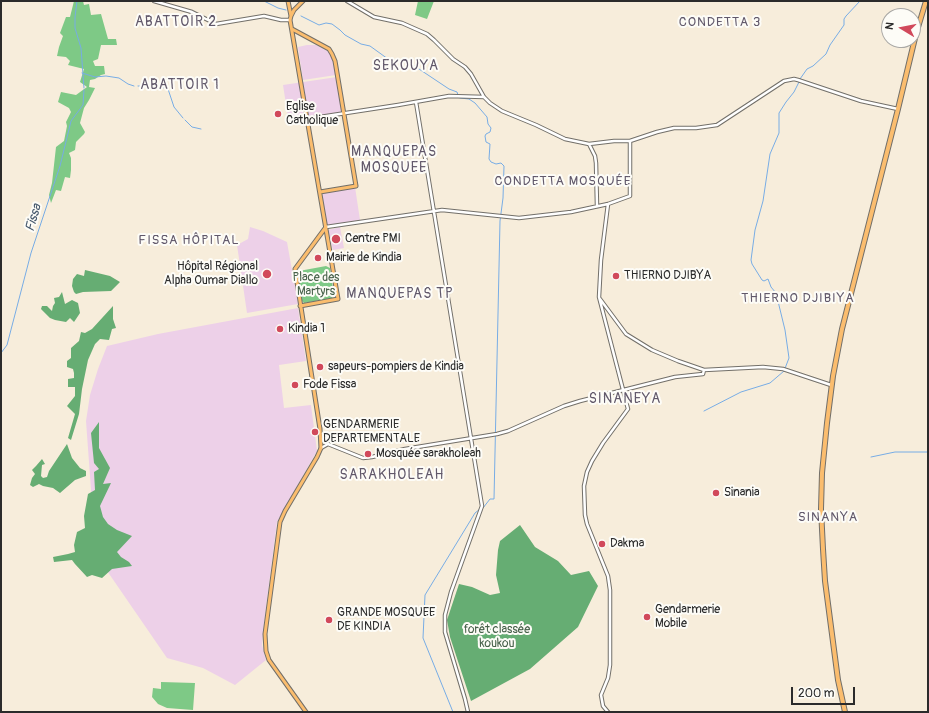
<!DOCTYPE html>
<meta charset="utf-8">
<style>
body{margin:0}
#map{position:relative;width:929px;height:713px;overflow:hidden;background:#f7eddb;font-family:Pangolin,sans-serif}
canvas{display:block}
.frame{position:absolute;inset:0;border:2px solid #2b2b2b;pointer-events:none}
.north{position:absolute;left:881px;top:8px;width:40px;height:40px;box-sizing:border-box;background:#fdfcf7;border:1px solid #a9a8a5;border-radius:50%;rotate:280deg;font-size:11px;font-weight:700;line-height:16px;text-align:center;color:#2b2b2b}
.north::after{content:'';display:block;margin:auto;width:14px;height:18px;background:#d1495b;clip-path:polygon(50% 0,100% 100%,50% 72%,0 100%)}
.scale{position:absolute;left:791px;top:687px;width:64px;height:18px;box-sizing:border-box;border:2px solid #2b2b2b;border-top:0;padding-left:5px;font-size:12px;line-height:14px;white-space:nowrap;color:#2b2b2b;-webkit-text-stroke:3px #fdfcf7;paint-order:stroke}
</style>
<div id="map">
<canvas width="929" height="713"></canvas>
<div class="frame"></div>
<div class="north">N</div>
<div class="scale">200 m</div>
</div>
<script>
const g = document.querySelector('canvas').getContext('2d');
g.lineJoin = 'round';
function fill(path, color) {
  g.fillStyle = color;
  g.fill(path, 'evenodd');
}
function toPath(rows) {
  const path = new Path2D();
  for (const r of rows) {
    path.moveTo(r[0], r[1]);
    for (let i = 2; i < r.length; i += 2) path.lineTo(r[i], r[i + 1]);
  }
  return path;
}
function strokePath(path, color, width, dash) {
  g.strokeStyle = color;
  g.lineWidth = width;
  g.lineCap = dash ? 'butt' : 'round';
  g.setLineDash(dash || []);
  g.stroke(path);
}
function drawText(font, color, halo, rows, align = 'center') {
  g.font = font + ' Pangolin,sans-serif';
  g.lineWidth = 4;
  g.setLineDash([]);
  g.textBaseline = 'middle';
  g.strokeStyle = halo;
  g.fillStyle = color;
  for (const [text, x, y, turn = 0] of rows) {
    g.save();
    g.translate(x, y);
    g.rotate((+turn || 0) * Math.PI / 180);
    g.textAlign = isNaN(turn) ? turn : align;
    if (halo) g.strokeText(text, 0, 0);
    g.fillText(text, 0, 0);
    g.restore();
  }
}
fill(toPath([
 [307,45,316,45,331,53,336,75,303,80,298,47],
 [337,77,344,115,289,124,283,85],
 [355,187,360,220,327,226,322,193],
 [250,227,263,231,287,242,298,304,247,313,237,245,248,239],
 [340,227,344,248,333,250,328,230],
 [298,308,306,361,279,365,284,408,311,405,317,451,277,522,264,623,262,645,266,660,235,685,203,668,167,658,103,565,92,503,86,421,90,395,98,369,107,346,158,334]
]), '#edd0e8');
fill(toPath([
 [74,1,83,1,84,5,89,4,91,15,101,14,108,39,116,39,117,45,101,45,98,59,93,61,95,66,104,66,105,74,101,75,95,79,90,80,89,87,95,88,89,100,84,108,80,123,85,132,84,134,76,142,75,150,69,153,71,158,71,170,70,178,65,177,61,191,56,190,51,203,49,195,52,183,56,147,64,141,67,126,66,122,71,112,69,108,58,102,61,92,76,95,87,87,80,82,84,69,68,65,70,61,66,57,57,56,59,47,63,36,60,33,66,17,70,17],
 [418,1,434,1,427,19,415,15],
 [326,266,330,268,334,295,332,298,304,303,302,301,297,273,299,271],
 [161,682,195,683,193,710,167,708,158,704,152,697,153,688,161,689]
]), '#7ec986');
fill(toPath([
 [85,270,110,276,120,282,111,291,83,292,76,294,74,292,72,286,73,279,77,274,84,276],
 [62,292,65,304,72,300,78,303,80,313,74,322,70,318,66,322,55,320,50,318,41,309,42,306,47,306,52,311,53,306,55,303,54,298,59,297],
 [113,306,113,319,116,328,112,329,109,340,100,339,95,344,88,360,82,389,79,414,71,440,68,438,75,414,67,406,75,396,75,387,68,387,68,379,74,378,74,373,73,369,67,367,67,361,71,358,71,348,79,341,81,332,85,333,92,329],
 [99,422,99,448,110,468,103,484,111,483,100,506,103,517,108,524,117,530,132,536,117,552,121,557,129,562,132,566,112,569,102,578,92,575,87,577,75,564,72,560,54,562,53,557,68,554,75,552,74,545,77,532,85,528,84,516,88,494,95,490,94,472,99,469,94,463,91,433],
 [67,444,72,458,80,468,86,471,86,476,75,480,60,493,53,488,43,486,39,484,33,487,30,485,32,478,35,474,32,470,36,466,42,459,45,464,42,465,41,476,43,478,47,477,49,471],
 [520,525,535,547,558,561,571,575,589,571,598,586,578,627,530,669,471,701,450,637,447,620,459,584,472,587,490,595,500,593,496,575,498,550,500,541]
]), '#66ad73');
strokePath(toPath([
 [77,1,75,17,75,28,81,48,84,88],
 [264,1,278,8,286,10],
 [301,16,319,25,326,23,332,24,340,30,345,35,361,44,370,46,388,59,407,62,416,67,449,89,457,92,458,95],
 [82,73,95,77,106,76,119,78,128,84,134,86],
 [800,79,807,69,813,66,826,54,830,45,844,25,844,19,846,16,860,1],
 [138,86,161,87,168,89,174,107,183,118],
 [460,98,469,99,475,103,487,117,488,124,491,128,490,132,486,134,485,136,486,142,490,144,489,159,491,162,496,164,501,163,504,166,503,198,500,221,494,499,490,499,483,508],
 [185,120,192,127,201,129],
 [1,353,7,345,31,253,60,166,71,121,83,105,84,90],
 [704,411,741,392,770,383,784,371,789,358,785,330,776,293,771,287,768,279,764,281,762,280,752,264,751,260,755,230,763,201,770,154,779,133,779,113,786,102,794,92,799,82],
 [871,457,895,452,928,452],
 [453,712,423,638,425,595,475,513,480,509]
]), '#77ace5', 1);
const minor = toPath([
 [154,1,192,12,216,24,264,16,281,20,290,20],
 [347,1,374,17,402,23,427,34,434,40,453,59,465,67,471,74,484,97,490,103,502,111,536,125,565,139,589,144,595,156,596,163,597,206],
 [416,102,482,506,451,592,445,615,445,632,465,699,468,712],
 [307,119,398,105,449,96,484,97],
 [589,144,614,141,630,141,657,132,674,128,696,128,717,125,784,81,794,79,798,80,861,101,898,109],
 [326,227,442,210,519,218,571,212,608,204,630,196,630,141],
 [600,299,626,334,652,350,678,361,704,370,763,367,783,369,831,385],
 [321,448,328,444,363,458,372,457,405,449,497,434,508,431,564,406,580,401,675,377,703,374,704,370],
 [608,712,603,706,601,695,608,678,610,665,610,590,608,576,587,524,585,515,584,486,587,472,592,461,603,443,628,409,599,297,601,260,608,204]
]);
const major = toPath([
 [288,1,291,16,290,20,338,299,300,306],
 [291,16,294,10,303,1],
 [292,29,329,49,332,54,335,61,356,186,320,192],
 [306,712,269,660,266,651,265,634,280,522,285,511,317,457,321,448,320,429,295,269,326,227]
]);
const highway = toPath([
 [845,712,838,680,825,581,823,549,821,509,822,473,827,423,833,376,842,329,898,109,916,34,926,1]
]);
strokePath(minor, '#726f69', 4.5);
strokePath(major, '#726f69', 5);
strokePath(highway, '#726f69', 6);
strokePath(minor, '#fff', 2.5);
strokePath(major, '#fbbd6e', 3);
strokePath(highway, '#fbbd6e', 4);
for (const [x, y, r, color] of [
 [278,114,4,"#d1495b"],
 [336,239,5,"#d1495b"],
 [318,258,4,"#d1495b"],
 [267,274,5,"#d1495b"],
 [616,276,4,"#d1495b"],
 [280,329,4,"#d1495b"],
 [320,367,4,"#d1495b"],
 [295,385,4,"#d1495b"],
 [315,432,4,"#d1495b"],
 [368,454,4,"#d1495b"],
 [716,493,4,"#d1495b"],
 [602,544,4,"#d1495b"],
 [647,617,4,"#d1495b"],
 [329,620,4,"#d1495b"]
]) {
  const dot = new Path2D();
  dot.arc(x, y, r, 0, 2 * Math.PI);
  g.fillStyle = color;
  g.fill(dot);
  strokePath(dot, '#fdfcf7', 1.5);
}
drawText('12px', '#2b2b2b', '#fdfcf7', [
 ["Eglise",286,107],
 ["Catholique",286,121],
 ["Centre PMI",345,239],
 ["Mairie de Kindia",326,258],
 ["Hôpital Régional",258,267,"right"],
 ["Alpha Oumar Diallo",258,281,"right"],
 ["THIERNO DJIBYA",624,276],
 ["Kindia 1",288,329],
 ["sapeurs-pompiers de Kindia",328,367],
 ["Fode Fissa",303,385],
 ["GENDARMERIE",323,425],
 ["DEPARTEMENTALE",323,439],
 ["Mosquée sarakholeah",376,454],
 ["Sinania",724,493],
 ["Dakma",610,544],
 ["Gendarmerie",655,610],
 ["Mobile",655,624],
 ["GRANDE MOSQUEE",337,613],
 ["DE KINDIA",337,627]
], 'left');
drawText('12px', '#48624b', '#fdfcf7', [
 ["Place des",316,278],
 ["Martyrs",316,292],
 ["forêt classée",497,630],
 ["koukou",497,644]
]);
g.letterSpacing = '1px';
drawText('13px', '#61586a', '#fdfcf7', [
 ["СONDETTA 3",720,23],
 ["СONDETTA MOSQUÉE",563,182],
 ["FISSA HÔPITAL",189,241],
 ["THIERNO DJIBIYA",798,299],
 ["SINANYA",828,518]
]);
g.letterSpacing = '0px';
drawText('italic 13px', '#46586c', '#fdfcf7', [
 ["Fissa",34,218,-74]
]);
g.letterSpacing = '1px';
drawText('14px', '#61586a', '#fdfcf7', [
 ["ABATTOIR 2",176,22],
 ["SEKOUYA",406,66],
 ["ABATTOIR 1",180,85],
 ["MANQUEPAS",394,152],
 ["MOSQUEE",394,168],
 ["MANQUEPAS TP",400,294],
 ["SINANEYA",625,399],
 ["SARAKHOLEAH",392,475]
]);
g.letterSpacing = '0px';
</script>
